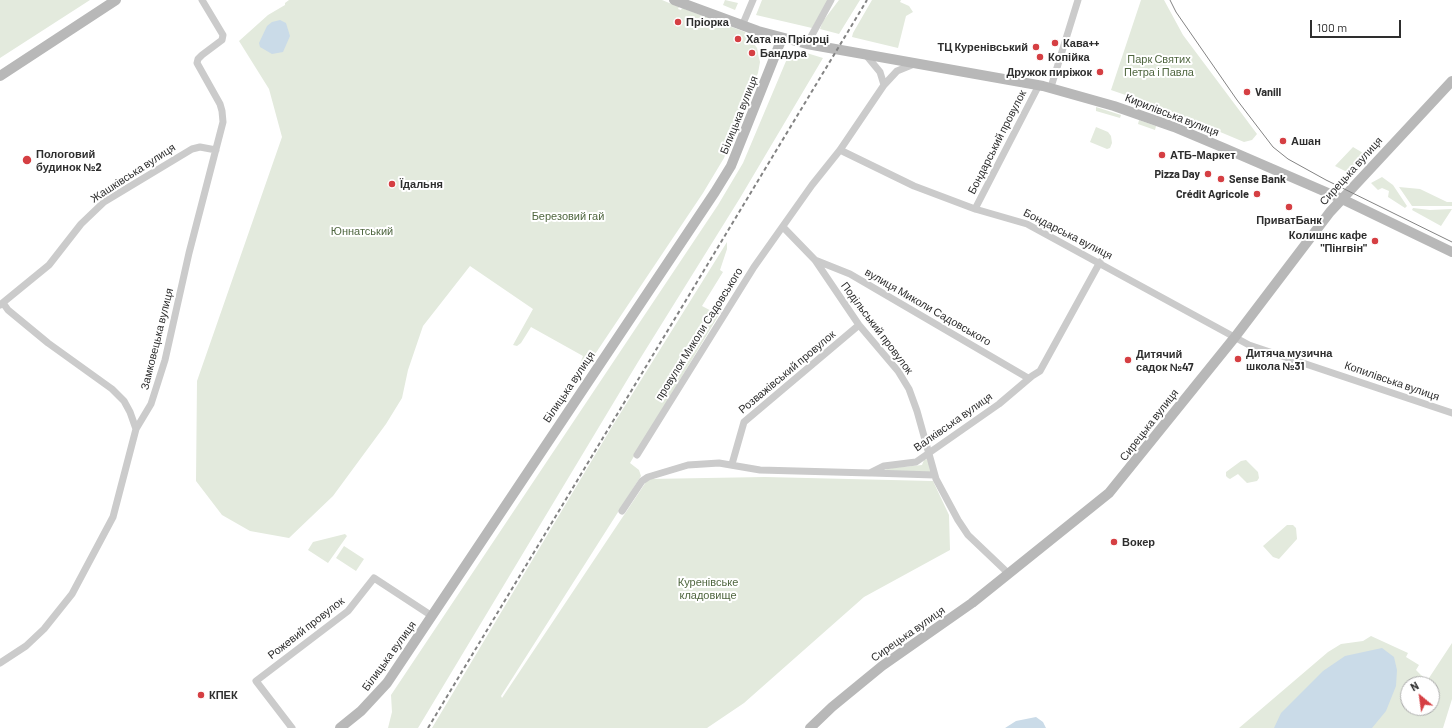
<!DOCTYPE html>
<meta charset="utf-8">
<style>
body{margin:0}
#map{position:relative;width:1452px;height:728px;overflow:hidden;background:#fff;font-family:Barlow,sans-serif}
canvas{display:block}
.north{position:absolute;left:1400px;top:676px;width:40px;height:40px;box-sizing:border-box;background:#fff;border:1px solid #ababab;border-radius:50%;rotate:331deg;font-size:11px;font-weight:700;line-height:16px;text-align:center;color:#2e2e2e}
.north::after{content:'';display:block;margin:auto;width:14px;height:18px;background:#d53f43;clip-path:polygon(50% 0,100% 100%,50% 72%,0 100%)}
.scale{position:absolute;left:1310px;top:20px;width:91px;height:18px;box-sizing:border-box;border:2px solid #2e2e2e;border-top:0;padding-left:5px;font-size:12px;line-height:14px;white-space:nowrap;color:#2e2e2e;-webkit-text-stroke:3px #fff;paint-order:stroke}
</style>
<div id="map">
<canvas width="1452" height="728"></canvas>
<div class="north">N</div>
<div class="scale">100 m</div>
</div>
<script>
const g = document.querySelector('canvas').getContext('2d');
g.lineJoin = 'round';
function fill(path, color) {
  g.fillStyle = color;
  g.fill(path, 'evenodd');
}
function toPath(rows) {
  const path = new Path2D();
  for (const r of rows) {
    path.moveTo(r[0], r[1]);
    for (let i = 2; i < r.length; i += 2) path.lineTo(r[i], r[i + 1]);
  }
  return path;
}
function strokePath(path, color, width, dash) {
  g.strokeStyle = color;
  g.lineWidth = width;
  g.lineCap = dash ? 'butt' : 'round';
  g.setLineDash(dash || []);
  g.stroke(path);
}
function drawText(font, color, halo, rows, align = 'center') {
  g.font = font + ' Barlow,sans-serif';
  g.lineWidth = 4;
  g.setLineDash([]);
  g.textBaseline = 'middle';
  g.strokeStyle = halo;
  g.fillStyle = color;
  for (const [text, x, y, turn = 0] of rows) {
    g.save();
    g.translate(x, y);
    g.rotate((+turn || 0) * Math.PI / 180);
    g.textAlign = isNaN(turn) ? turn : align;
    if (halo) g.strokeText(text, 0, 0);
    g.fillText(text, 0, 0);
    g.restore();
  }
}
fill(toPath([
 [0,0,90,0,0,58],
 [289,0,662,0,679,7,678,9,681,10,682,8,745,32,757,48,760,62,758,73,724,158,703,193,573,387,571,386,583,356,531,327,521,343,517,346,513,345,533,309,470,266,423,326,408,370,402,398,386,424,333,496,289,538,250,531,222,515,196,481,197,381,282,137,269,89,239,41,268,15,285,5,285,3],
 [725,0,738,3,735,10,723,5],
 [762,0,828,0,812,28,756,15],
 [839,0,860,0,839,34,820,29,823,21],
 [872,0,901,0,900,2,909,6,913,12,906,16,898,48,852,37,853,33],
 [1141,0,1164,0,1183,35,1257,134,1252,140,1244,142,1163,108,1111,90],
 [800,51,823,58,740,198,638,362,418,728,388,728,392,712,391,695,718,205,743,163,789,54],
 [1096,107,1121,115,1120,118,1096,111],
 [1139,120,1156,126,1155,130,1138,124],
 [1096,127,1108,132,1111,136,1112,143,1110,148,1107,149,1090,142],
 [1375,140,1379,144,1351,174,1335,166,1353,147,1363,153],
 [1382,177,1393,185,1407,206,1405,208,1388,197,1389,191,1382,188,1378,190,1371,183],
 [1399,187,1420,189,1447,202,1452,202,1452,206,1412,206],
 [1413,208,1430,210,1452,209,1441,226,1412,210],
 [727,242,727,249,720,270,723,272,702,306,717,314,722,307,723,308,630,463,639,470,641,476,501,696,502,698,648,479,765,477,933,481,949,515,950,550,864,597,744,703,707,728,432,728,613,425],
 [927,459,931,470,929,473,883,471,883,470,892,468,922,465,924,460],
 [1246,460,1258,472,1259,478,1257,481,1247,483,1238,474,1230,479,1228,478,1226,476,1226,472,1241,461],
 [1287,525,1293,525,1296,528,1297,539,1279,559,1273,557,1263,546],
 [345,534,347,536,328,563,308,550,313,542],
 [344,546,364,559,356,571,336,558],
 [1371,636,1408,653,1406,657,1419,665,1416,670,1427,681,1452,643,1452,699,1443,728,1239,728,1328,652,1341,644,1363,641],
 [1408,684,1432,684,1432,708,1408,708]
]), '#e3eadd');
fill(toPath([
 [280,20,286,23,290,36,283,52,272,54,260,47,259,43,267,26,272,22],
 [1382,648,1394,657,1397,670,1396,686,1386,711,1372,728,1274,728,1281,713,1323,671,1345,656],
 [1036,717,1043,722,1046,728,1005,728,1016,721]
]), '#cadbe8');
strokePath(toPath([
 [742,26,753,0],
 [807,44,831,0],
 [866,55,880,72,884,85],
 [1051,87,1078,0],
 [840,150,914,186,975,209,1027,224,1249,345,1452,413],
 [975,209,1039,85],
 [783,227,815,260,859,325,898,371,909,389,917,411,936,479,958,520,968,535,1009,574],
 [815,260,850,274,1028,378],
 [3,303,8,310,48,343,112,389,124,401,130,412,136,429],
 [0,305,49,265,81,224,104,202,192,149,200,147,216,150],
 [637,455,754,267,812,185,840,150,884,85,897,71,914,64],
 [732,464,744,422,859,325],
 [872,473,934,475],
 [622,511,642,481,648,477,688,465,719,463,760,470,870,473,884,466,916,462,999,404,1032,376,1040,371,1100,262],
 [0,663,26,646,44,629,72,594,113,517,136,429,151,404,165,360,189,253,223,122,222,111,220,104,197,63,198,59,202,55,222,40,223,35,202,0],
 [292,728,256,681,348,611,374,578,432,616]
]), '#cbcbcb', 7);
strokePath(toPath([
 [674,0,758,31,807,44,1043,86,1114,106,1174,127,1224,148,1342,199,1452,252],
 [0,76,116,0],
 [340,728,361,711,387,683,715,192,731,166,782,38],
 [810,728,832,707,882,666,972,603,1109,493,1235,337,1330,212,1452,81]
]), '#b8b8b8', 10);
strokePath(toPath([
 [1170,0,1176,12,1237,100,1273,147,1288,159,1326,180,1452,242]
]), '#838383', 1);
strokePath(toPath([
 [428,728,867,0]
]), '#838383', 2, [4, 3]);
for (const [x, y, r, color] of [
 [678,22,4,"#d53f43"],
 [738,39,4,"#d53f43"],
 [1055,43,4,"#d53f43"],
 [1036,47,4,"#d53f43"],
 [752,53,4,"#d53f43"],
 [1040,57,4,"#d53f43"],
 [1100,72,4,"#d53f43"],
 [1247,92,4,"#d53f43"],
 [1283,141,4,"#d53f43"],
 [1162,155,4,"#d53f43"],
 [27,160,5,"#d53f43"],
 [1208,174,4,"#d53f43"],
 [1221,179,4,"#d53f43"],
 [392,184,4,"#d53f43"],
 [1257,194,4,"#d53f43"],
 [1289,207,4,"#d53f43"],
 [1375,241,4,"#d53f43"],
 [1238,359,4,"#d53f43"],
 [1128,360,4,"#d53f43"],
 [1114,542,4,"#d53f43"],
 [201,695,4,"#d53f43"]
]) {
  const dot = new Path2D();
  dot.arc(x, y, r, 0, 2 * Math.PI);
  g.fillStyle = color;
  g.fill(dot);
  strokePath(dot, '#fff', 1.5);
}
drawText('bold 11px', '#2e2e2e', '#fff', [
 ["Пріорка",686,22],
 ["Хата на Пріорці",746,39],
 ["Кава++",1063,43],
 ["ТЦ Куренівський",1028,47,"right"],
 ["Бандура",760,53],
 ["Копійка",1048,57],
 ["Дружок пиріжок",1092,72,"right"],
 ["Vanill",1255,92],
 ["Ашан",1291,141],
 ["Пологовий",36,154],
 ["будинок №2",36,167],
 ["АТБ-Маркет",1170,155],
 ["Pizza Day",1200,174,"right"],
 ["Sense Bank",1229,179],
 ["Їдальня",400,184],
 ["Crédit Agricole",1249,194,"right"],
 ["ПриватБанк",1289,220,"center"],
 ["Колишнє кафе",1367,235,"right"],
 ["\"Пінгвін\"",1367,248,"right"],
 ["Дитяча музична",1246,353],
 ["школа №31",1246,366],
 ["Дитячий",1136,354],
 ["садок №47",1136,367],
 ["Вокер",1122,542],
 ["КПЕК",209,695]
], 'left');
drawText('11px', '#4f663f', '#fff', [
 ["Парк Святих",1159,59],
 ["Петра і Павла",1159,72],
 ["Березовий гай",568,216],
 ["Юннатський",362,231],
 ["Куренівське",708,582],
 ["кладовище",708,595]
]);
drawText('11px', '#2e2e2e', '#fff', [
 ["Білицька вулиця",739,115,-68],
 ["Кирилівська вулиця",1172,115,21],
 ["Бондарський провулок",997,142,-63],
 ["Сирецька вулиця",1351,171,-48],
 ["Жашківська вулиця",133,173,-33],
 ["Бондарська вулиця",1068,234,27],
 ["вулиця Миколи Садовського",928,307,30],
 ["Подільський провулок",877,328,53],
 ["провулок Миколи Садовського",699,334,-58],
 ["Замковецька вулиця",157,339,-76],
 ["Розважівський провулок",787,372,-40],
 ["Копилівська вулиця",1392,381,19],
 ["Білицька вулиця",569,387,-56],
 ["Валківська вулиця",953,422,-35],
 ["Сирецька вулиця",1149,425,-52],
 ["Рожевий провулок",306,628,-38],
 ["Сирецька вулиця",908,634,-35],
 ["Білицька вулиця",389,656,-54]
]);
</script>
